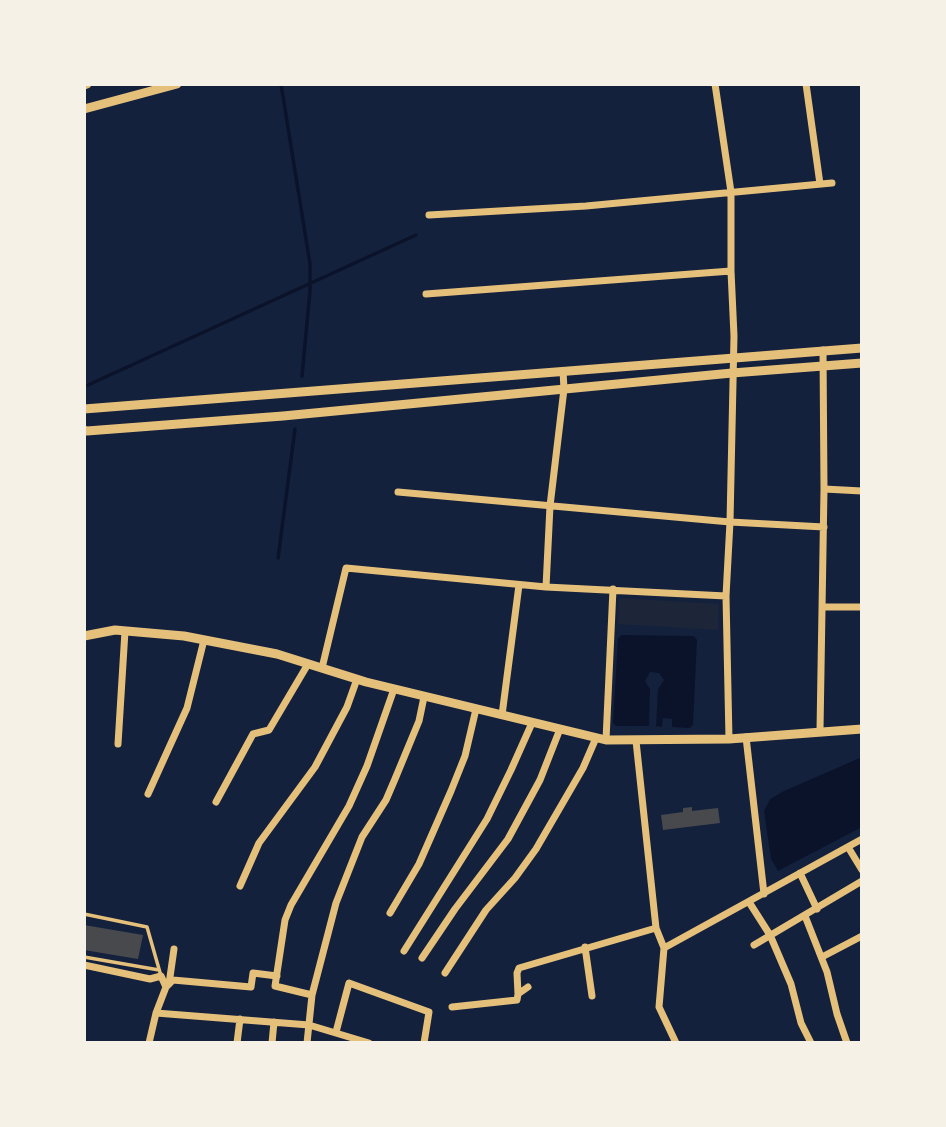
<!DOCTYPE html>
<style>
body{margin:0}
#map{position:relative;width:946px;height:1127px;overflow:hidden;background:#14213d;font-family:Arial,sans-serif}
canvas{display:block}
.frame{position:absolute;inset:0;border:86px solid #f6f1e7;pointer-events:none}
</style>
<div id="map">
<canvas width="946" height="1127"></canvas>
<div class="frame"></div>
</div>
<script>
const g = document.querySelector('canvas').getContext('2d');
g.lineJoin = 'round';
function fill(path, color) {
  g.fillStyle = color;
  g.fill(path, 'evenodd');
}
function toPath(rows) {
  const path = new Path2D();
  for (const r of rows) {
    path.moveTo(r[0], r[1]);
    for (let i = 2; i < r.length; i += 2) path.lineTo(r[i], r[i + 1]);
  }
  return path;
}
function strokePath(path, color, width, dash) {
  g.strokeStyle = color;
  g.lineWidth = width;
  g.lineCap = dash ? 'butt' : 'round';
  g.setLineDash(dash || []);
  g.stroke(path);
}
fill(toPath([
 [619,598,719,604,718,630,618,624]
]), '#1d2539');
fill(toPath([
 [622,635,694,636,697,640,693,725,690,728,672,727,672,719,663,718,662,727,656,726,658,689,664,680,659,673,650,672,645,681,650,689,649,726,616,726,613,723,618,638],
 [862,757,862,827,778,871,771,859,764,811,770,799,784,791]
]), '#0b132b');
strokePath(toPath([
 [281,84,310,264,310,291,302,376],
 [88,385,416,235],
 [278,558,295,429]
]), '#0b132b', 3.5);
fill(toPath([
 [692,807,692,811,718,808,720,823,663,830,661,815,683,812,683,808],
 [84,925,143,935,138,959,84,950]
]), '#48494c');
strokePath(toPath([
 [84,914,147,927,161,976],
 [84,957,159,970]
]), '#e5c07b', 3.5);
strokePath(toPath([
 [715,84,731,192,731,271,734,336,730,522,726,596,729,739],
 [806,84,820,184],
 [429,215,586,206,832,183],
 [426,294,731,271],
 [824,489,862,491],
 [398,492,730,522,824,527],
 [546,587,550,506,564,389,563,371],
 [822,607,862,607],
 [322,668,346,568,546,587,726,596],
 [502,715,519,585],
 [820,730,824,489,823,350],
 [746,737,764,894],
 [606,740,613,589],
 [636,741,656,928,664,948,659,1007,676,1043],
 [118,744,125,631],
 [148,794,187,708,204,640],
 [216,802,253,734,269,730,308,664],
 [848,847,862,870],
 [800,873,817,909],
 [240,886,259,843,315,767,347,707,357,679],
 [749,902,770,935,791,984,801,1023,811,1043],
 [390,913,419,864,451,791,465,756,476,709],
 [805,916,827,972,837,1014,847,1043],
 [754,945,862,881],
 [585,947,592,996],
 [664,948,862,839],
 [404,951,487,819,511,770,532,723],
 [822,957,862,936],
 [422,958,455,909,508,839,540,780,560,729],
 [84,965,150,979,161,976,166,987,156,1013,149,1043],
 [445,973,486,910,515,878,536,849,583,768,596,738],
 [169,984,174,949],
 [166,987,173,980,251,987,253,973,277,976],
 [518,994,517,973,519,968,656,928],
 [312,995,275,986,285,920,291,905,349,806,367,766,394,689],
 [452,1007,517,1000,518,994,528,987],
 [156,1013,309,1025,369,1043],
 [336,1032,349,983,429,1012,424,1043],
 [237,1043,240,1019],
 [272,1043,274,1022],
 [307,1043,312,995,336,903,362,837,386,800,395,779,419,721,424,697]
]), '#e5c07b', 7);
strokePath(toPath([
 [84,85,87,84],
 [84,109,177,84],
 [84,409,862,348],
 [84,430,87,431,283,416,732,373,862,363],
 [84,636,115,630,184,636,277,654,366,682,606,740,729,739,862,729]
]), '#e5c07b', 9);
</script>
